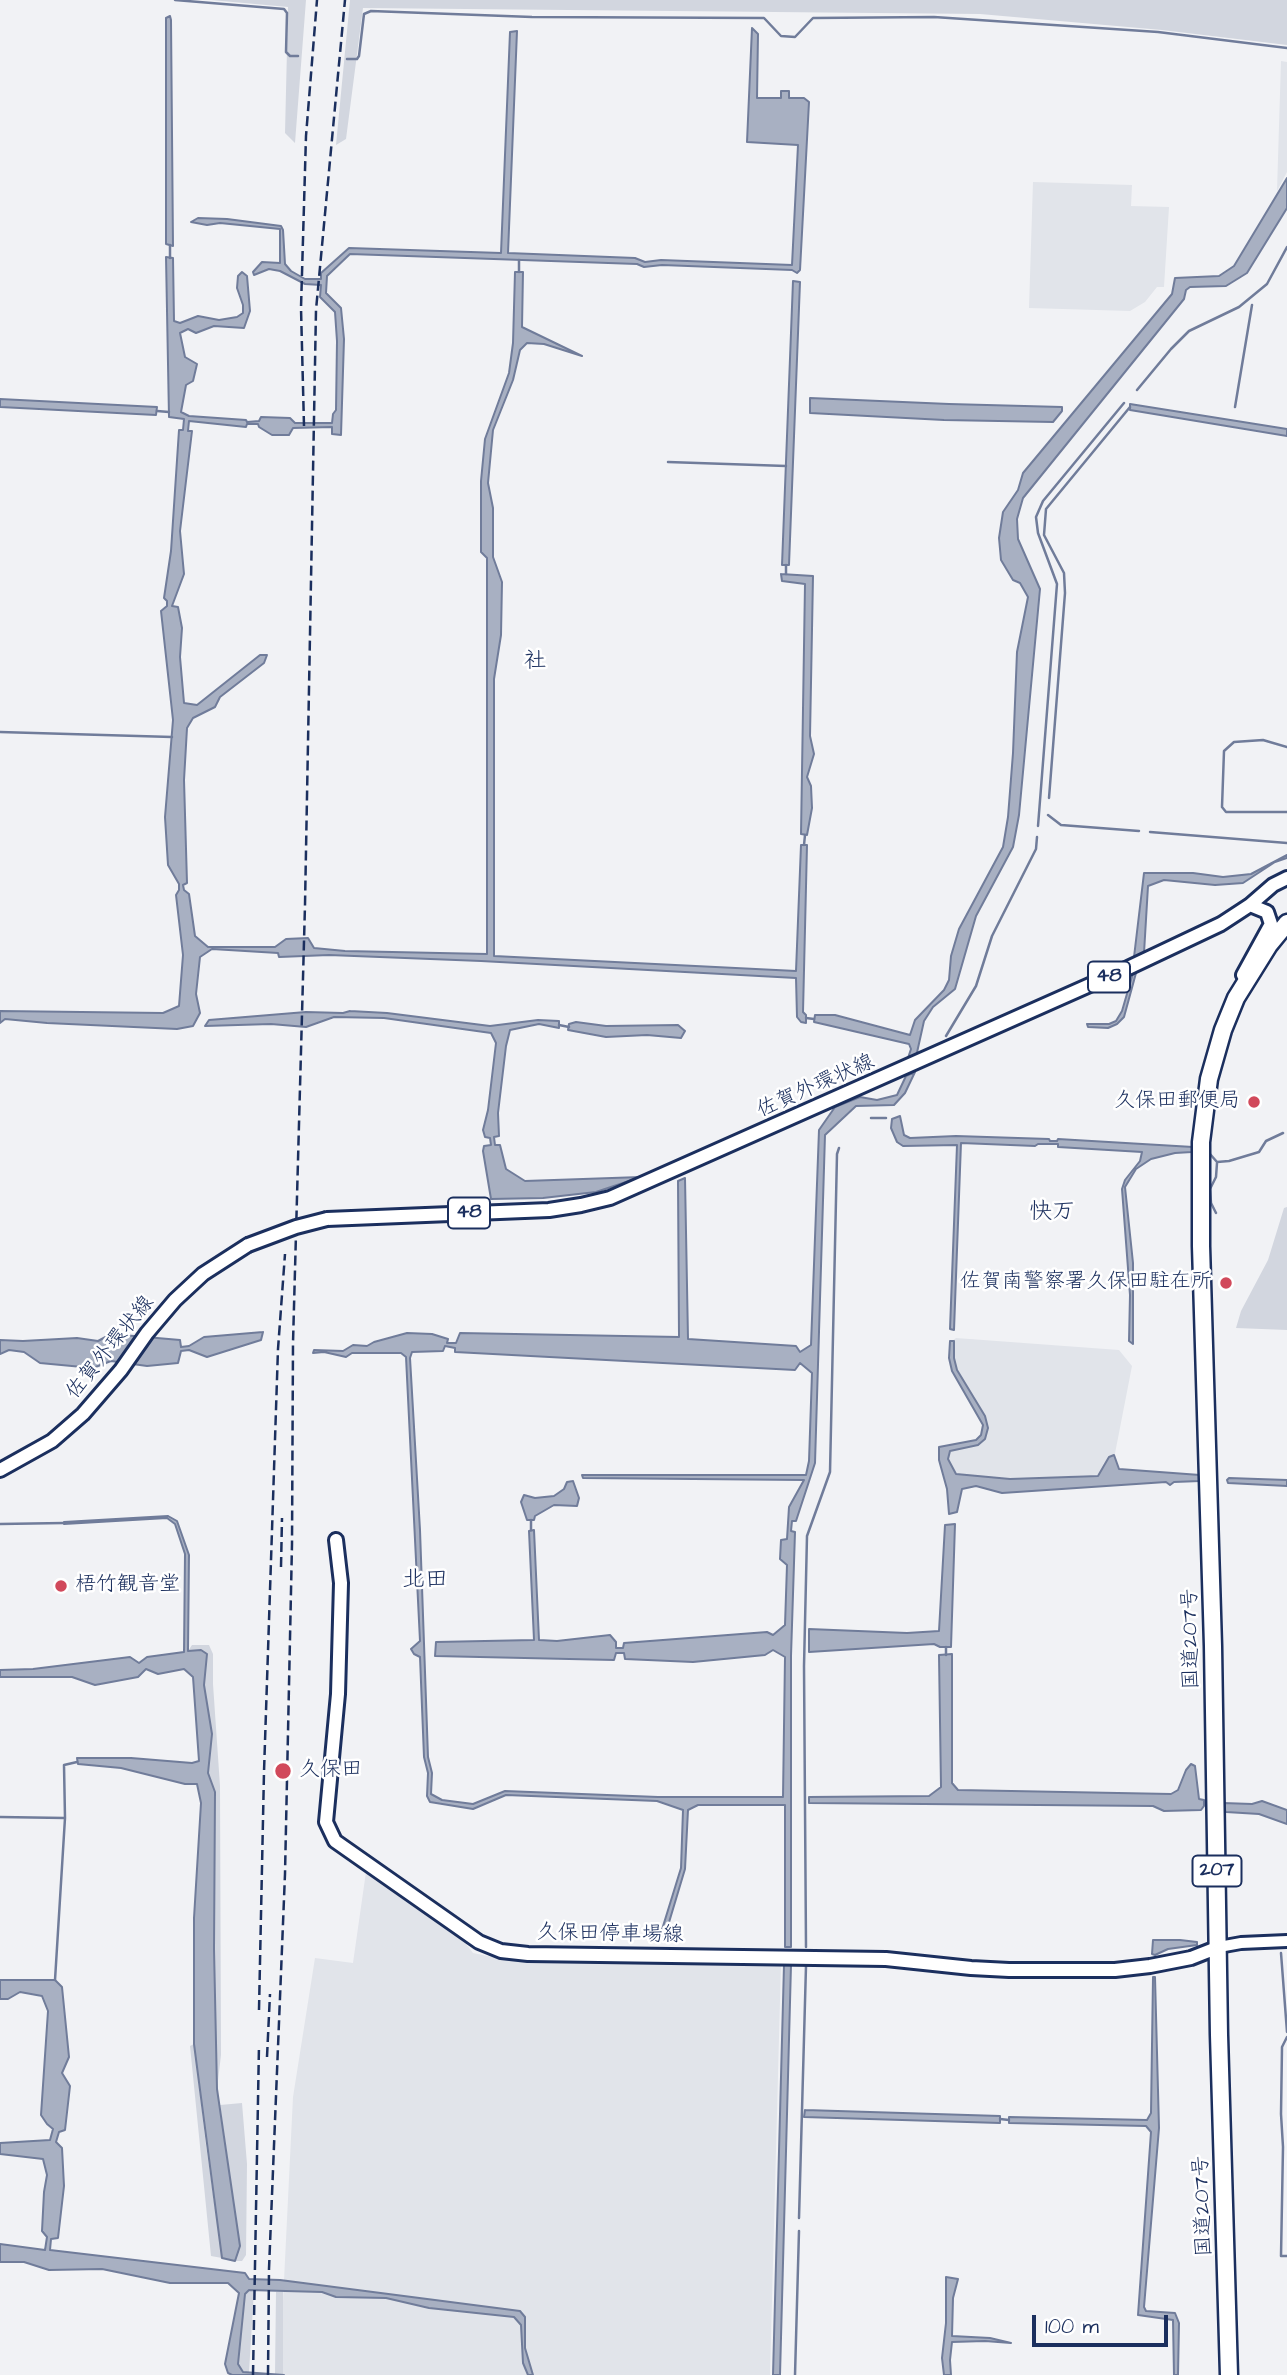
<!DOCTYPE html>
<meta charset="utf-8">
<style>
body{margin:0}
#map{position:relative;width:1287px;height:2375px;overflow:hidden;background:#f1f2f5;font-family:"Architects Daughter",sans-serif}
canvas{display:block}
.scale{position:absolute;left:1032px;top:2315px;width:136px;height:32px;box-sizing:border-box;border:4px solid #1b2f5e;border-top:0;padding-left:9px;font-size:21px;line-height:24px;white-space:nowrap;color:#1b2f5e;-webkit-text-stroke:5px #fff;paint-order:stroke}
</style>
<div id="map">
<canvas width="1287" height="2375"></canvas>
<div class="scale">100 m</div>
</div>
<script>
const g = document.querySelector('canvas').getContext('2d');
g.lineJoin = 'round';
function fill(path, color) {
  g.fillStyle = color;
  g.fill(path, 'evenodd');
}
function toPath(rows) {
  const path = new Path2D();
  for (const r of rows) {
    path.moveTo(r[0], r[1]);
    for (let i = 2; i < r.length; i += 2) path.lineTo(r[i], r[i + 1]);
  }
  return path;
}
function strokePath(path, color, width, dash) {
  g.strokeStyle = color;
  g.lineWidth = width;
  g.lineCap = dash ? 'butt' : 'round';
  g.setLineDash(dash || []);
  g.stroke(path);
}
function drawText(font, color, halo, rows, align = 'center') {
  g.font = font + ' "Architects Daughter","Klee One",sans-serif';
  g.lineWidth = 5;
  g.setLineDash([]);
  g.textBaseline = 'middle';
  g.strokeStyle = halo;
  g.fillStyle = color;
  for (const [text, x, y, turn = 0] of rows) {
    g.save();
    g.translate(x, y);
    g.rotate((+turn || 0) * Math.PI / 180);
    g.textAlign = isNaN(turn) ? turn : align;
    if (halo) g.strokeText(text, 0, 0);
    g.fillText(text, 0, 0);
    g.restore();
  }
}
fill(toPath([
 [1281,61,1287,62,1287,172,1277,191],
 [1033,182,1132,185,1131,206,1169,207,1164,287,1157,287,1145,302,1130,311,1029,308],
 [956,1338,1119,1350,1132,1366,1111,1474,1010,1479,956,1474,948,1478,944,1450,981,1441,985,1421,952,1366,952,1341],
 [366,1872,460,1936,473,1953,502,1959,781,1963,770,2375,283,2375,283,2301,293,2097,315,1958,353,1963]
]), '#e1e4ea');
fill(toPath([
 [211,0,306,0,295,143,285,133,288,7],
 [350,0,1287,0,1287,45,1162,30,980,14,363,8,346,139,336,145],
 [1287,1207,1287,1330,1236,1328,1241,1311,1268,1260,1284,1208],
 [192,1645,209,1645,213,1654,213,1684,220,1786,221,2055,217,2089,214,1950,215,1792,208,1773,212,1734,204,1685,207,1654,188,1651],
 [194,2044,206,2145,222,2258,211,2256,190,2046],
 [242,2103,247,2164,246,2255,242,2261,235,2261,240,2246,220,2105],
 [249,2290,254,2290,249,2372,243,2372,238,2364,245,2294],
 [276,2292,283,2292,283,2375,275,2374]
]), '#d2d6df');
const water = toPath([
 [170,16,171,20,173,246,166,244,166,18,170,16],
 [752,28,758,34,757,98,781,98,781,91,789,91,789,98,804,98,809,102,800,270,797,273,792,270,662,265,644,267,637,264,350,254,327,276,326,293,341,308,344,339,341,435,332,434,332,427,293,428,289,435,272,435,259,427,258,424,247,424,246,427,189,421,188,431,192,431,180,531,184,574,172,606,178,607,182,628,180,657,184,703,197,705,260,655,267,655,264,663,220,697,215,707,193,718,187,728,184,780,187,883,183,885,184,890,189,894,195,936,208,947,275,947,286,939,308,938,314,948,345,951,487,954,487,558,481,552,481,481,485,439,509,373,513,343,515,272,523,272,522,327,582,356,544,344,527,343,520,350,513,380,493,430,488,483,493,508,493,557,502,582,501,635,494,679,494,956,796,971,801,845,807,845,803,1012,806,1015,806,1023,801,1022,797,1017,796,978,481,961,329,955,279,957,278,953,212,949,200,957,196,994,200,1013,193,1026,177,1029,47,1023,5,1019,0,1023,0,1011,163,1013,179,1006,183,955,176,895,179,890,179,884,168,865,165,817,173,720,161,611,167,606,167,601,164,598,171,551,179,430,183,430,184,419,169,417,166,257,173,258,174,321,180,323,198,316,219,320,237,317,243,313,243,305,237,288,238,276,242,272,247,276,250,311,244,328,214,326,196,333,188,329,180,333,185,357,197,364,193,381,186,385,181,412,189,416,246,420,247,422,259,421,261,417,290,418,295,423,332,423,333,414,336,410,337,341,335,312,320,297,321,285,305,284,280,271,269,269,254,275,253,272,262,262,280,263,280,229,220,223,207,225,191,222,198,218,227,219,281,226,283,230,285,264,291,271,305,279,321,279,321,273,349,248,501,253,510,32,517,31,508,253,635,258,645,262,661,260,792,265,798,145,747,142,752,28],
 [1287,178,1287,208,1247,273,1226,286,1190,287,1186,290,1184,299,1023,498,1017,519,1018,539,1040,589,1019,815,1013,847,976,916,955,989,933,1007,924,1021,916,1057,907,1061,911,1049,909,1044,814,1022,815,1015,835,1015,910,1035,915,1020,944,990,949,980,951,956,959,929,1003,847,1008,817,1013,753,1017,652,1028,597,1020,583,1013,580,1001,560,999,538,1003,512,1018,490,1023,473,1172,294,1175,278,1219,276,1234,266,1287,178],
 [793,281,800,282,789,565,782,565,793,281],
 [810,398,949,404,1062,407,1062,411,1053,422,944,420,810,413,810,398],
 [0,399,157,407,156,415,0,407,0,399],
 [1130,404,1287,429,1287,436,1130,410,1130,404],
 [781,574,813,576,810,736,814,754,807,777,811,786,812,808,807,835,801,834,805,584,782,581,781,574],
 [1287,855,1287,858,1275,862,1243,883,1215,885,1164,880,1148,886,1144,953,1134,957,1144,873,1193,873,1223,877,1251,874,1287,855],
 [1133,973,1136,973,1124,1017,1117,1024,1108,1028,1088,1027,1087,1024,1109,1024,1116,1021,1122,1011,1133,973],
 [350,1011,387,1013,490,1026,538,1020,559,1021,559,1028,539,1024,510,1030,506,1046,498,1113,499,1136,494,1137,495,1145,500,1145,506,1169,525,1181,641,1177,596,1192,543,1198,491,1199,483,1151,484,1146,491,1145,490,1138,485,1137,483,1130,488,1110,496,1043,491,1033,384,1018,334,1017,306,1027,271,1024,205,1026,209,1020,306,1012,343,1013,350,1011],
 [576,1022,606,1026,678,1025,685,1031,681,1038,647,1035,606,1037,568,1030,569,1024,576,1022],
 [915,1072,905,1093,894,1105,856,1106,825,1135,815,1463,796,1521,792,1521,791,1531,795,1532,791,1656,791,1947,785,1947,785,1805,698,1805,688,1810,685,1869,664,1939,660,1936,681,1868,683,1810,657,1801,506,1795,473,1809,430,1802,427,1796,428,1773,424,1757,420,1657,414,1654,411,1649,420,1641,406,1357,401,1353,352,1353,346,1357,324,1352,313,1353,314,1350,343,1351,353,1345,367,1346,374,1342,407,1333,432,1334,448,1339,447,1343,456,1343,460,1333,679,1337,678,1181,685,1178,688,1339,796,1346,800,1352,811,1345,819,1130,835,1107,860,1097,877,1100,897,1095,906,1076,915,1072],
 [445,1346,455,1348,455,1352,795,1370,800,1363,812,1373,809,1461,806,1475,582,1475,583,1478,804,1480,789,1507,787,1539,781,1540,780,1559,787,1565,785,1625,773,1635,767,1632,624,1643,623,1648,616,1648,616,1642,610,1635,557,1641,539,1640,534,1530,529,1531,534,1640,436,1642,435,1656,614,1660,616,1653,624,1653,625,1659,693,1662,765,1655,773,1650,785,1657,783,1797,658,1797,505,1791,473,1804,442,1800,431,1794,432,1773,428,1757,420,1530,410,1358,412,1352,443,1351,445,1346],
 [900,1116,904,1135,910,1138,956,1136,1049,1139,1050,1141,1057,1141,1058,1139,1193,1147,1192,1152,1175,1153,1151,1159,1136,1169,1125,1187,1133,1263,1133,1344,1129,1341,1130,1295,1122,1189,1125,1180,1140,1161,1142,1152,1058,1147,1058,1144,1038,1144,1035,1146,961,1143,954,1330,950,1329,957,1145,903,1146,897,1142,891,1128,892,1119,900,1116],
 [263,1332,261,1340,207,1357,189,1350,181,1351,178,1363,147,1366,111,1361,93,1368,40,1363,24,1352,9,1350,0,1354,0,1340,23,1341,77,1338,98,1341,111,1334,180,1340,181,1347,189,1346,204,1337,263,1332],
 [950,1341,954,1341,954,1358,957,1370,985,1416,988,1428,985,1439,978,1445,950,1451,948,1459,956,1474,1010,1479,1098,1476,1109,1457,1114,1455,1119,1469,1200,1475,1200,1481,1174,1482,1170,1485,1166,1482,1002,1493,976,1486,962,1489,957,1512,949,1514,947,1489,939,1460,939,1447,976,1440,981,1435,983,1425,952,1371,949,1358,950,1341],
 [1229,1478,1287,1480,1287,1486,1228,1483,1227,1480,1229,1478],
 [573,1481,579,1498,577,1506,554,1505,535,1516,534,1520,527,1520,521,1502,524,1495,535,1498,554,1496,564,1489,567,1482,573,1481],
 [168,1516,177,1521,189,1555,188,1651,201,1650,207,1654,204,1685,212,1734,208,1773,215,1792,214,1949,217,2089,240,2246,235,2261,222,2258,194,2044,194,1918,201,1803,197,1784,185,1784,121,1768,78,1764,77,1758,131,1758,192,1763,199,1761,193,1677,184,1669,158,1674,146,1669,138,1677,95,1685,72,1677,0,1677,0,1670,33,1669,130,1657,139,1663,147,1657,184,1652,185,1554,175,1524,167,1518,64,1524,64,1522,168,1516],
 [955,1524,951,1647,940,1647,934,1644,809,1652,809,1629,907,1633,939,1631,945,1525,955,1524],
 [952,1654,952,1783,958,1790,1171,1794,1178,1790,1186,1770,1191,1764,1195,1766,1199,1799,1204,1800,1204,1806,1201,1810,1164,1811,1153,1806,809,1803,809,1797,929,1796,941,1787,939,1655,952,1654],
 [1262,1801,1287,1810,1287,1824,1259,1814,1226,1812,1224,1810,1223,1803,1252,1804,1262,1801],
 [1153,1940,1180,1940,1197,1942,1197,1945,1168,1949,1155,1955,1152,1954,1153,1940],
 [784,1965,791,1965,780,2375,773,2375,784,1965],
 [1153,1977,1155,1977,1159,2128,1144,2307,1146,2311,1175,2313,1179,2323,1178,2375,1174,2375,1173,2320,1138,2315,1151,2132,1146,2126,1009,2123,1009,2117,1147,2120,1151,2113,1153,1977],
 [0,1980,55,1980,62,1987,69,2057,62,2073,70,2086,65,2130,59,2132,56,2142,62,2148,64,2186,58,2238,51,2239,50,2250,245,2273,249,2279,280,2280,520,2311,525,2317,525,2348,533,2375,528,2375,523,2363,521,2325,514,2317,429,2308,386,2298,336,2297,322,2292,249,2290,245,2294,238,2364,243,2372,284,2375,232,2375,228,2373,225,2364,239,2293,228,2283,170,2283,102,2269,49,2270,24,2262,0,2262,0,2244,45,2250,47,2237,42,2231,44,2192,47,2175,43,2159,0,2154,0,2143,50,2140,53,2129,47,2124,41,2115,48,2011,42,1996,20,1992,8,1999,0,1999,0,1980],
 [805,2110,1000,2116,1000,2123,804,2117,805,2110],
 [946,2277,958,2279,953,2298,952,2336,990,2338,1011,2343,985,2341,952,2342,950,2360,951,2375,944,2375,942,2358,946,2323,946,2277]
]);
fill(water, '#a8b0c2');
strokePath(water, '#707c9a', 2);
strokePath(toPath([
 [175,0,284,9,287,13,286,52,290,56,298,56],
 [347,59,357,59,359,56,364,14,371,11,532,17,764,18,781,36,795,37,813,18,934,17,1158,32,1287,48],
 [170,258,170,245],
 [519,272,519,260],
 [1137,390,1171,349,1189,331,1239,307,1267,284,1287,247],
 [1235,407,1252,305],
 [157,411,169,412],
 [668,462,786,466],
 [786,574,786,565],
 [0,732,172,737],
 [1287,747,1263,740,1234,742,1224,751,1222,807,1226,812,1287,812],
 [1049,798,1065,593,1064,573,1044,535,1046,509,1130,407],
 [1048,815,1061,825,1139,831],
 [1038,826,1057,584,1038,533,1036,517,1043,501,1124,403],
 [1150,832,1287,843],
 [804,845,805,835],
 [806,1018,814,1019],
 [559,1025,569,1027],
 [946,1036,976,986,992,936,1036,849,1037,837],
 [871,1118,886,1118],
 [1210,1154,1217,1162,1229,1161,1259,1152,1266,1141,1283,1133],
 [1216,1213,1211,1203,1210,1189,1216,1177,1217,1163],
 [531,1520,531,1530],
 [0,1524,64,1523],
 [946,1647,946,1655],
 [0,1817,65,1818],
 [806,1947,804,1666,807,1536,830,1472,837,1154,839,1148],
 [1281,1953,1287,2032],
 [55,1980,65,1818,64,1765,77,1762],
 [1287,2037,1282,2047,1281,2114,1283,2147,1281,2256,1287,2256],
 [1000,2119,1009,2120],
 [799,2218,806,1966],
 [795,2375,799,2231]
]), '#707c9a', 2.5);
const minor = toPath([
 [1219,1947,1241,1943,1287,1941]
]);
const major = toPath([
 [1243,975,1271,924,1267,912,1250,905],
 [327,1219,549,1210,581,1205,610,1198,1128,968,1221,924,1250,905,1273,885,1287,878],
 [0,1470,52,1441,83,1414,121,1370,147,1333,175,1300,203,1274,248,1245],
 [336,1540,341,1583,338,1694,326,1822,335,1841,479,1942,501,1951,528,1954,886,1959,971,1968,1009,1970,1115,1970,1150,1966,1191,1958,1219,1947]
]);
const highway = toPath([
 [1229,2375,1219,2035,1213,1646,1201,1246,1201,1142,1209,1079,1223,1030,1236,998,1269,945,1287,923]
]);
strokePath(minor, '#1b2f5e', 16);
strokePath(major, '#1b2f5e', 18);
strokePath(highway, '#1b2f5e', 21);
strokePath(minor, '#fff', 10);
strokePath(major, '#fff', 12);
strokePath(highway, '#fff', 16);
strokePath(toPath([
 [304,426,301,308,306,136,317,0],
 [281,1567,282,1518],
 [259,2010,264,1772,278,1349,285,1254],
 [267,2057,270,1994],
 [253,2375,259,2045],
 [268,2375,269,2269,285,1874,292,1544,293,1343,305,905,316,310,345,0]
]), '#1b2f5e', 2.5, [10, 5]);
const majorBridge = toPath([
 [248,1245,296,1227,327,1219]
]);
strokePath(majorBridge, '#1b2f5e', 18, []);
strokePath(majorBridge, '#fff', 12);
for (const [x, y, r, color] of [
 [1254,1102,7,"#d1495b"],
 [1226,1283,7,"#d1495b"],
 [61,1586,7,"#d1495b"],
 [283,1771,9,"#d1495b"]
]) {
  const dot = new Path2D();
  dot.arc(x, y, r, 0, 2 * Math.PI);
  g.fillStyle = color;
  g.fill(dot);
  strokePath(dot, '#fff', 2.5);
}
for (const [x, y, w] of [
 [1109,977,42],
 [469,1213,42],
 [1217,1871,49]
]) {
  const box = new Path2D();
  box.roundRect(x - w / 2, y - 15.5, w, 31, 5);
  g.fillStyle = '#fff';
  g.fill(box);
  strokePath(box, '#1b2f5e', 2);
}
drawText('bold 19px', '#1b2f5e', null, [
 ["48",1109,977],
 ["48",469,1213],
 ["207",1217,1871]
]);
drawText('21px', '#1b2f5e', '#fff', [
 ["佐賀外環状線",816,1087,-24],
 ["佐賀外環状線",111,1348,-51],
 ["国道207号",1192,1639,-91],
 ["久保田停車場線",610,1935,1],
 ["国道207号",1204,2206,-92]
]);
drawText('21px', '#1b2f5e', '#fff', [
 ["久保田郵便局",1240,1102],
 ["佐賀南警察署久保田駐在所",1212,1283],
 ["梧竹観音堂",75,1586,"left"],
 ["久保田",299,1771,"left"]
], 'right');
drawText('23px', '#1b2f5e', '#fff', [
 ["社",535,662],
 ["快万",1052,1213],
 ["北田",425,1581]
]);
</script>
